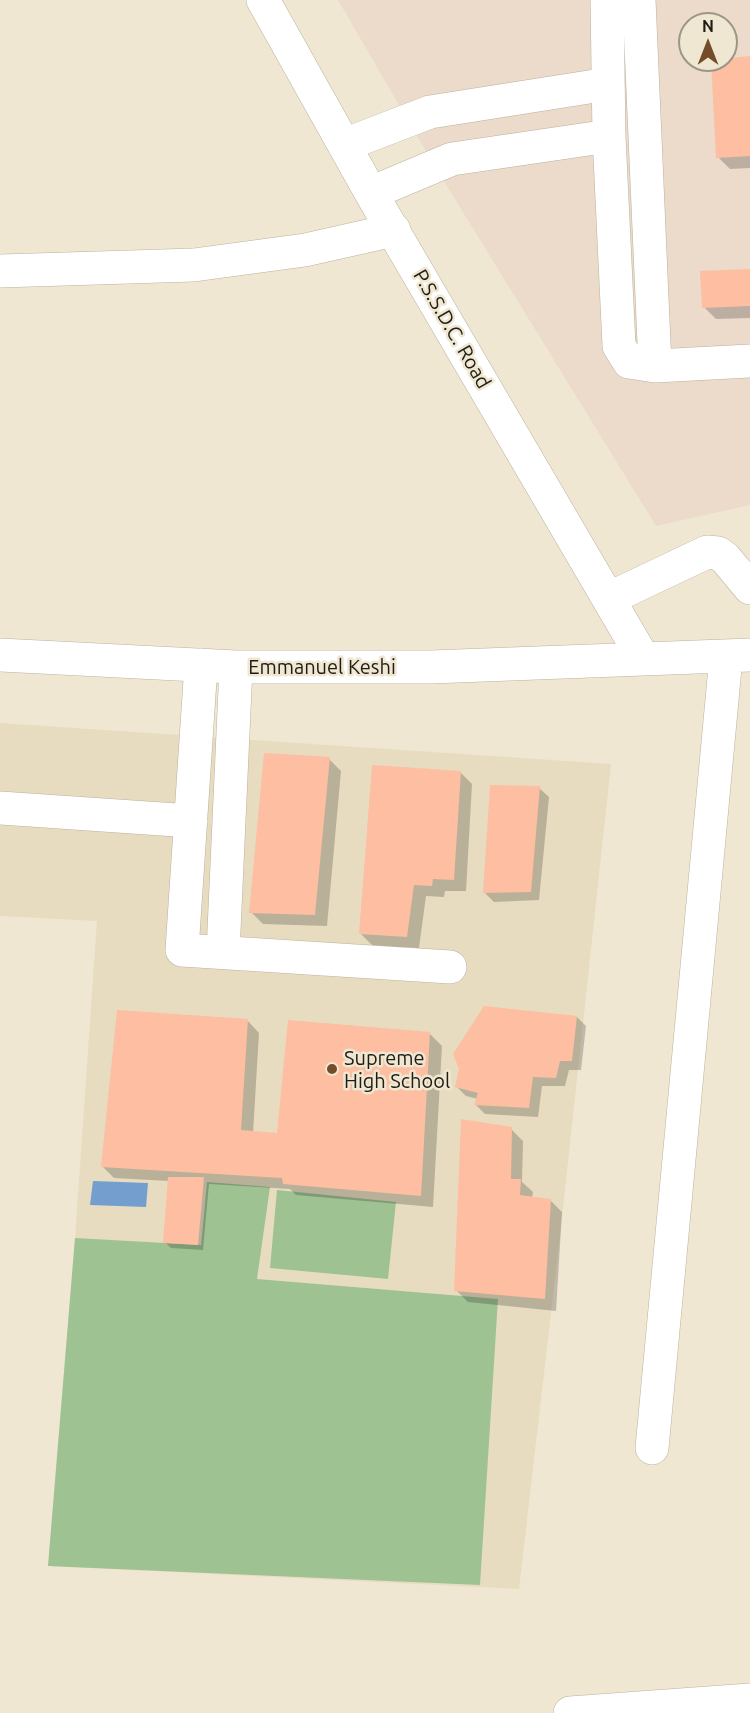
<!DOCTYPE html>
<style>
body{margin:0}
#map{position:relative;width:750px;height:1713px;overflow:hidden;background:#f0e7d2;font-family:Ubuntu,sans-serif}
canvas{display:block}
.north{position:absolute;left:678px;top:12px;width:60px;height:60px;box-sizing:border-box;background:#f0e7d2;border:2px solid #9c9686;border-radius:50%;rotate:0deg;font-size:16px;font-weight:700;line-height:24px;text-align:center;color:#1f1c14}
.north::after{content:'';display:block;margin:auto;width:21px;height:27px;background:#734c2a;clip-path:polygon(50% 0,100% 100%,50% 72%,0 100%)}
</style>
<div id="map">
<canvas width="750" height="1713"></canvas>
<div class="north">N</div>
</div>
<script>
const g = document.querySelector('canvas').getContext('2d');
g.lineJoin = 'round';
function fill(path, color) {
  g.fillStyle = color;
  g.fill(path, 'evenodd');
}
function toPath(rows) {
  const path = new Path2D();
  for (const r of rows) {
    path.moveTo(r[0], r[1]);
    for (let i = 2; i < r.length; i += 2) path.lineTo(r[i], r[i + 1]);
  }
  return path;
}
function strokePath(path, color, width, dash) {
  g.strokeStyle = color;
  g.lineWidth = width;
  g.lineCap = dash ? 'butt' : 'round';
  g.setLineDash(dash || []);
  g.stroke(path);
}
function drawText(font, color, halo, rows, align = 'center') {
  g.font = font + ' Ubuntu,sans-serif';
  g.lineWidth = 5;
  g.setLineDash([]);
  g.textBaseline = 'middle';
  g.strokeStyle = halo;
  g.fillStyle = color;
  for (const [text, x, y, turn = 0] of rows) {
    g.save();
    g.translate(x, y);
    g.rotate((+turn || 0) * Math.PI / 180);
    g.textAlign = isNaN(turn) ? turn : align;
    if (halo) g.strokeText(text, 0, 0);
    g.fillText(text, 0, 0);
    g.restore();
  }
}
fill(toPath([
 [338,0,750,0,750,505,656,526,434,165],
 [690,24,726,24,726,60,690,60]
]), '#ecdaca');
fill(toPath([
 [0,723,611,764,562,1218,519,1589,48,1566,75,1238,97,921,0,916]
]), '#e8dcc0');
fill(toPath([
 [207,1182,270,1187,257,1279,498,1299,480,1585,48,1566,75,1238,201,1245],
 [277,1190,396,1202,388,1279,270,1268]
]), '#9fc293');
fill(toPath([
 [93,1181,148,1183,146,1207,90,1205]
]), '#739ecd');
fill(toPath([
 [750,58,750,168,730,169,718,157],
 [750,270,750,318,716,319,704,307],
 [329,759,341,771,327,926,263,924,251,912],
 [460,772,472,784,466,891,445,891,444,897,426,896,419,948,373,946,361,934],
 [539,788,549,797,539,900,494,902,485,893],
 [577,1017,586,1026,581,1070,569,1070,565,1086,542,1086,538,1117,485,1114,476,1105,478,1099,466,1096,457,1087],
 [247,1020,259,1033,253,1133,278,1135,430,1034,442,1046,433,1207,296,1195,290,1189,209,1184,203,1250,171,1248,165,1242,169,1181,114,1178,102,1166],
 [511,1129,523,1141,522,1182,533,1192,532,1198,550,1200,562,1212,556,1311,468,1302,456,1290]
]), '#0003');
fill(toPath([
 [750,56,750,156,716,158,711,60],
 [750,269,750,306,702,308,700,271],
 [264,753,330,757,315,915,249,913],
 [372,765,461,771,454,880,433,879,432,886,414,885,407,937,359,934],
 [490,785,540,786,531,892,483,893],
 [484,1006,577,1016,572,1061,560,1061,556,1078,533,1077,529,1108,474,1105,478,1093,455,1087,459,1069,453,1054],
 [117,1010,248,1019,241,1130,277,1133,288,1020,430,1032,421,1196,283,1184,282,1178,101,1167],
 [461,1119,512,1127,511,1179,521,1179,520,1195,551,1199,545,1299,454,1291],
 [168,1177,204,1177,198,1245,163,1243]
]), '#fdbea1');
const minor = toPath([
 [263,0,371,193,643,658],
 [607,0,609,136,619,346,629,362,655,366,750,361],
 [639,0,655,366],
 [344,145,430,112,608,84],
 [371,193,452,159,609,136],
 [0,271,194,265,305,250,394,230],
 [610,598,707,552,718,553,725,558,750,588],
 [0,655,236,667,431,667,750,655],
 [201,665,182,950,450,967],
 [0,808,191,821],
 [223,952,236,667],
 [652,1448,726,657],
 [570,1713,750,1700]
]);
strokePath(minor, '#bab29e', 34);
strokePath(minor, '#fff', 33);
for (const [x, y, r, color] of [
 [332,1069,6,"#734c2a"]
]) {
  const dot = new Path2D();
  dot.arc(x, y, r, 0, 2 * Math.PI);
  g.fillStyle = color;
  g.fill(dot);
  strokePath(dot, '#f0e7d2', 2);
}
drawText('20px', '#1f1c14', '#f0e7d2', [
 ["P.S.S.D.C. Road",452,329,60],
 ["Emmanuel Keshi",322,667]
]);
drawText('20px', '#1f1c14', '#f0e7d2', [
 ["Supreme",344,1058],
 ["High School",344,1081]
], 'left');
</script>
